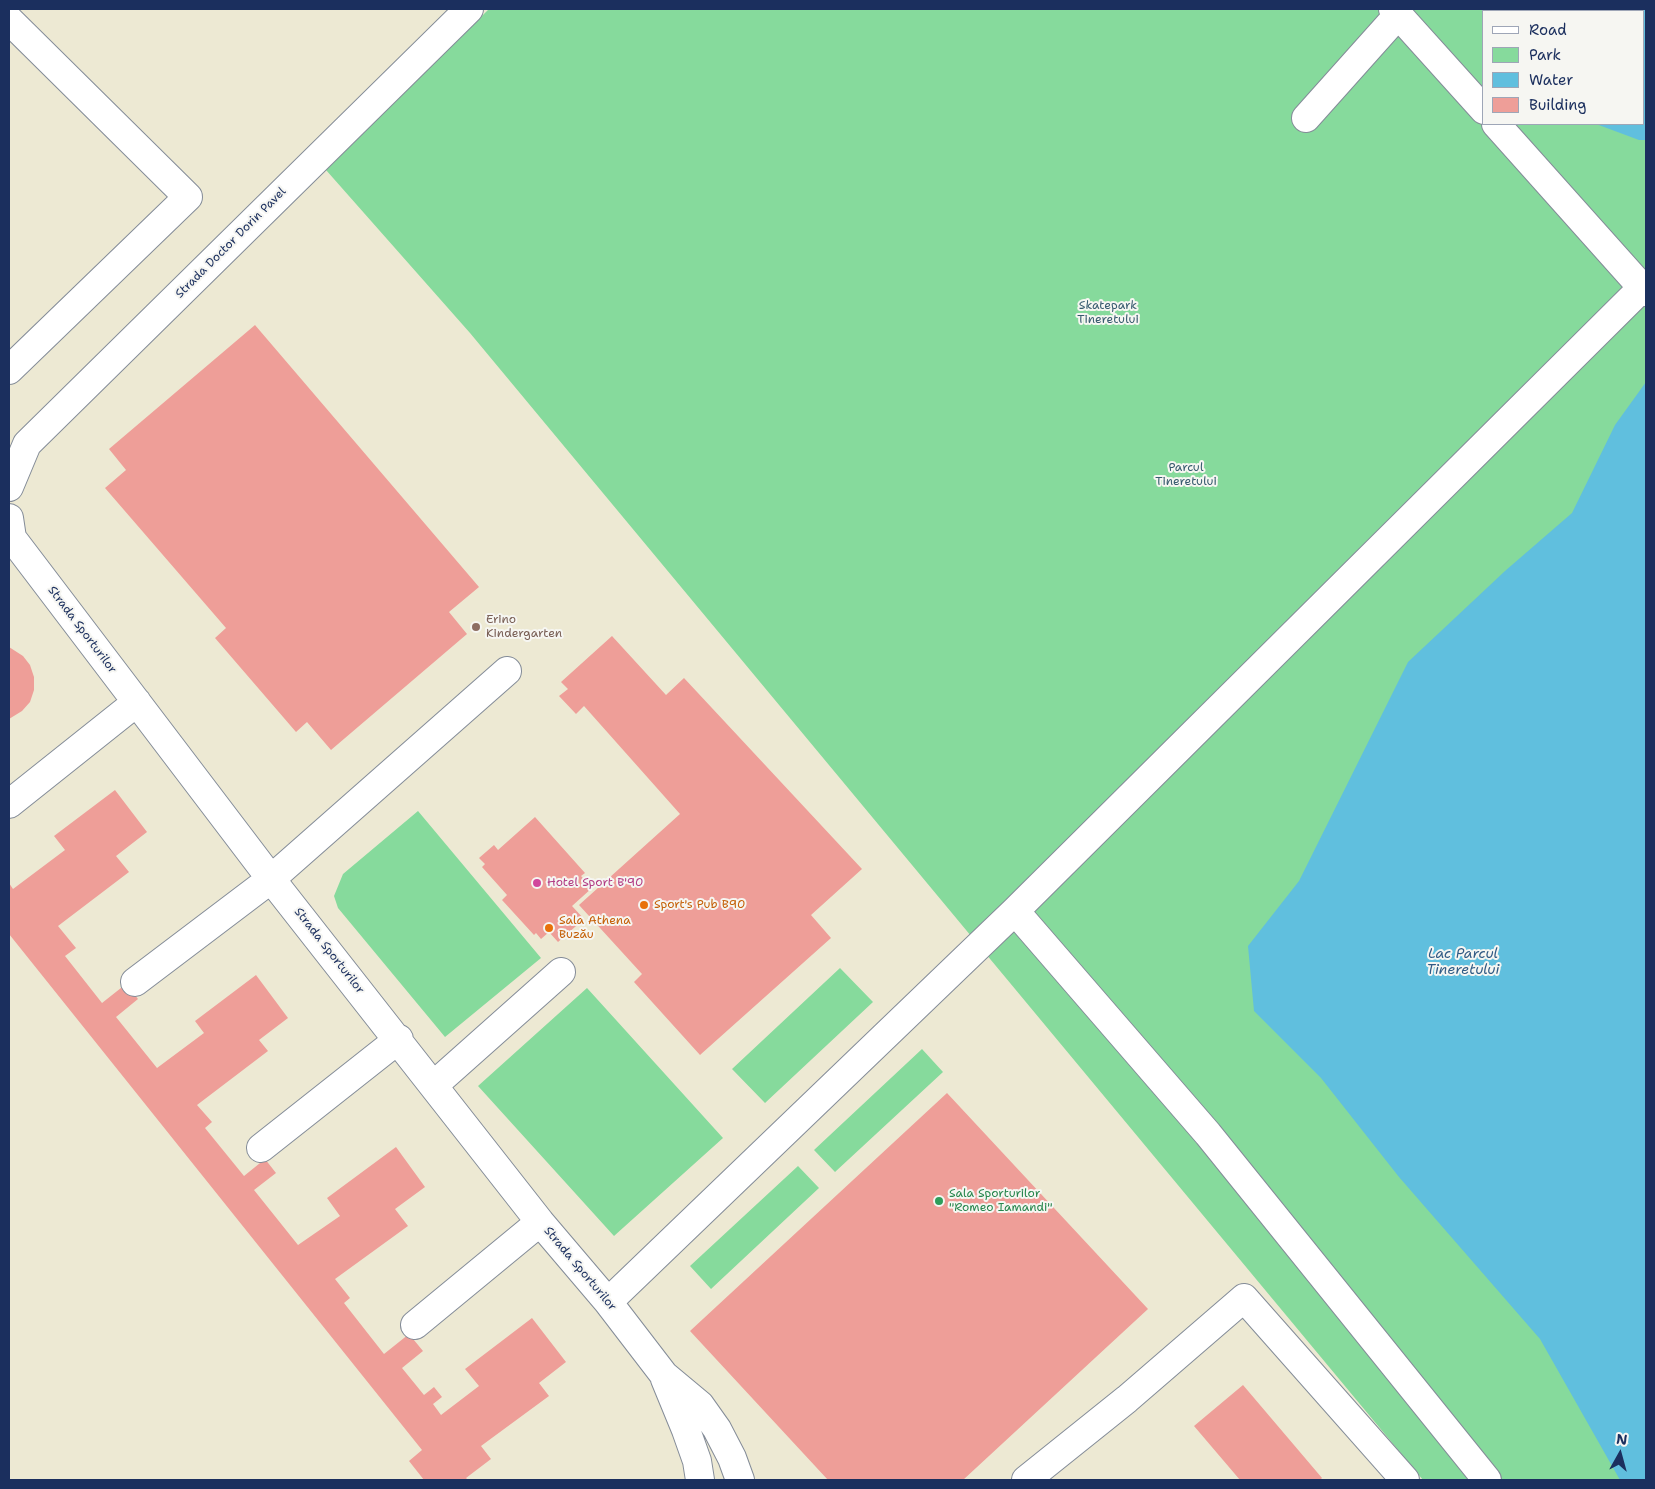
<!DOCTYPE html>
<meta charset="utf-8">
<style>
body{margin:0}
#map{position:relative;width:1655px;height:1489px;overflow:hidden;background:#ede9d3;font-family:"Shantell Sans",sans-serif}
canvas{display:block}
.frame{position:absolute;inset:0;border:10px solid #1b2f5e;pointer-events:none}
.legend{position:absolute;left:1482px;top:10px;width:162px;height:115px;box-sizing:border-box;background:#f6f6f2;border:1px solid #9ea6b7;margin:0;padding:6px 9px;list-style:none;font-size:15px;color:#1b2f5e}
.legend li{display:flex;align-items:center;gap:10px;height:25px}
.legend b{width:25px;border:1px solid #9ea6b7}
.north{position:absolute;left:1595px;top:1429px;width:50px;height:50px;-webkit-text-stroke:4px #f6f6f2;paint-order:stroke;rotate:7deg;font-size:14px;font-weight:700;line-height:20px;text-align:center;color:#1b2f5e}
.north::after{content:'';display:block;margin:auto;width:18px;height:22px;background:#1b2f5e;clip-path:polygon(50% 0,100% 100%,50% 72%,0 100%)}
</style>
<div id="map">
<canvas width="1655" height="1489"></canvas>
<div class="frame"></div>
<ul class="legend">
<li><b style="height:6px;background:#fff"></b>Road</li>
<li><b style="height:14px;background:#86da9c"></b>Park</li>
<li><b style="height:14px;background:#60bfde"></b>Water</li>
<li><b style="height:14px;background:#ee9e98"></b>Building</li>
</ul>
<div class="north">N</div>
</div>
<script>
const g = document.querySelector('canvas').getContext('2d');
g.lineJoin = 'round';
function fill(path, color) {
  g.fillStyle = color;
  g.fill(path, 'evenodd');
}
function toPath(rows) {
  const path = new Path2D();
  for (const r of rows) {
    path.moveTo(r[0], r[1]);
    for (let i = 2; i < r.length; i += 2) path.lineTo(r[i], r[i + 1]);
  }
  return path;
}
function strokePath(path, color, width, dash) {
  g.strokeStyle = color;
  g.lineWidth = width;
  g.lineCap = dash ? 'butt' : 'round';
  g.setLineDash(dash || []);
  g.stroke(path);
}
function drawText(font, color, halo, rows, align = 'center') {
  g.font = font + ' "Shantell Sans",sans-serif';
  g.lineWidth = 4;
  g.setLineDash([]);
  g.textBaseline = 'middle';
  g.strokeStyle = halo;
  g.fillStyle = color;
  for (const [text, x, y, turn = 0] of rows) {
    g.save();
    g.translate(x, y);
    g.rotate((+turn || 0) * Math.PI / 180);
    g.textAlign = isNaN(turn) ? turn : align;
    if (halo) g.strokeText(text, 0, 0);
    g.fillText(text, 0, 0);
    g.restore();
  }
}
fill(toPath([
 [489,9,1646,9,1646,1480,1423,1480,470,333,326,170],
 [1484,11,1644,11,1644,124,1484,124],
 [418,811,541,958,445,1037,338,908,334,896,343,874],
 [840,968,873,1002,765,1103,732,1069],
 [587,988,723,1138,614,1236,478,1086],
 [922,1049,943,1072,835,1172,814,1150],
 [798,1166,819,1188,711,1289,690,1266]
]), '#86da9c');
fill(toPath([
 [1510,9,1646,9,1646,140,1639,140,1596,124,1644,124,1644,11,1511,11],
 [1646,382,1646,1480,1620,1480,1540,1339,1399,1177,1321,1078,1254,1011,1248,946,1299,881,1408,662,1505,571,1572,513,1615,425]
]), '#60bfde');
fill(toPath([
 [255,325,479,587,449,612,467,634,331,750,307,722,296,732,215,638,226,628,105,488,126,470,109,449],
 [612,636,666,695,684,678,862,869,811,915,831,938,700,1055,634,982,642,974,579,905,680,814,584,706,576,714,559,696,568,689,561,682],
 [9,647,23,656,30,665,34,677,34,690,30,702,22,711,9,719],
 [115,790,147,832,116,856,129,872,58,926,76,948,65,956,102,1003,126,984,138,999,116,1017,157,1068,204,1033,195,1021,256,975,288,1018,259,1040,268,1051,197,1105,212,1122,205,1128,244,1176,265,1159,276,1173,254,1190,298,1245,340,1216,327,1198,396,1147,425,1187,395,1209,408,1226,335,1279,350,1298,344,1303,384,1354,409,1334,423,1351,402,1368,424,1395,434,1387,442,1397,433,1404,441,1415,479,1386,465,1369,532,1318,566,1362,539,1383,549,1396,481,1446,491,1459,466,1478,468,1480,424,1480,409,1461,422,1450,9,934,9,883,13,889,65,850,54,836],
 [535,817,585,873,581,876,592,888,572,906,584,919,558,942,549,932,541,939,536,933,534,935,502,900,507,895,482,867,485,864,479,858,494,845,498,850],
 [947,1093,1148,1309,963,1480,828,1480,690,1331],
 [1243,1385,1322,1478,1320,1480,1240,1480,1194,1426]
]), '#ee9e98');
const minor = toPath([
 [1393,9,1484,110],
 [9,20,188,197,9,370],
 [1306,118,1398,15],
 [1496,124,1646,292],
 [9,487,27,444,469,9],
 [9,518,12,538,271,879,540,1222,608,1302,664,1375,700,1405,717,1429,732,1458,740,1480],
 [9,804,137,702],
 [1015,911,1208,1134,1487,1480],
 [135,982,271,879,507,671],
 [434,1085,561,972],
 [261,1148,399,1039],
 [608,1302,1015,911,1646,284],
 [415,1325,540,1222],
 [665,1379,686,1430,697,1461,700,1480],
 [1026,1480,1127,1399,1244,1298,1405,1480]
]);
strokePath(minor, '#848c98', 30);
strokePath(minor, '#fff', 28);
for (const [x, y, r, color] of [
 [476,627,5,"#8d6e63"],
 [537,883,5,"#d1479c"],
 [644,905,5,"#e8710a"],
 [549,928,5,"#e8710a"],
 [939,1201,5,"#2e9e5b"]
]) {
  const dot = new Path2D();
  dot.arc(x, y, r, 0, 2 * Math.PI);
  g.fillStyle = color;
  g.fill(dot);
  strokePath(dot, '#f6f6f2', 2);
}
drawText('12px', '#1b2f5e', '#f6f6f2', [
 ["Strada Doctor Dorin Pavel",231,243,-45],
 ["Strada Sporturilor",82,630,53],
 ["Strada Sporturilor",329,951,52],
 ["Strada Sporturilor",580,1269,50]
]);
drawText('12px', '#365a6e', '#f6f6f2', [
 ["Skatepark",1108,306],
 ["Tineretului",1108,320],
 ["Parcul",1186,468],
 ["Tineretului",1186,482]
]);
drawText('12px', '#785e54', '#f6f6f2', [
 ["Erino",486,620],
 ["Kindergarten",486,634]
], 'left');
drawText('12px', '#b23c85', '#f6f6f2', [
 ["Hotel Sport B'90",547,883]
], 'left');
drawText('12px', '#c56008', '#f6f6f2', [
 ["Sport's Pub B90",654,905],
 ["Sala Athena",559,921],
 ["Buzău",559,935]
], 'left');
drawText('12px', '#27864d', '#f6f6f2', [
 ["Sala Sporturilor",949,1194],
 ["\"Romeo Iamandi\"",949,1208]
], 'left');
drawText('italic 14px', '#305a84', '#f6f6f2', [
 ["Lac Parcul",1463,954],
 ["Tineretului",1463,970]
]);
</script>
